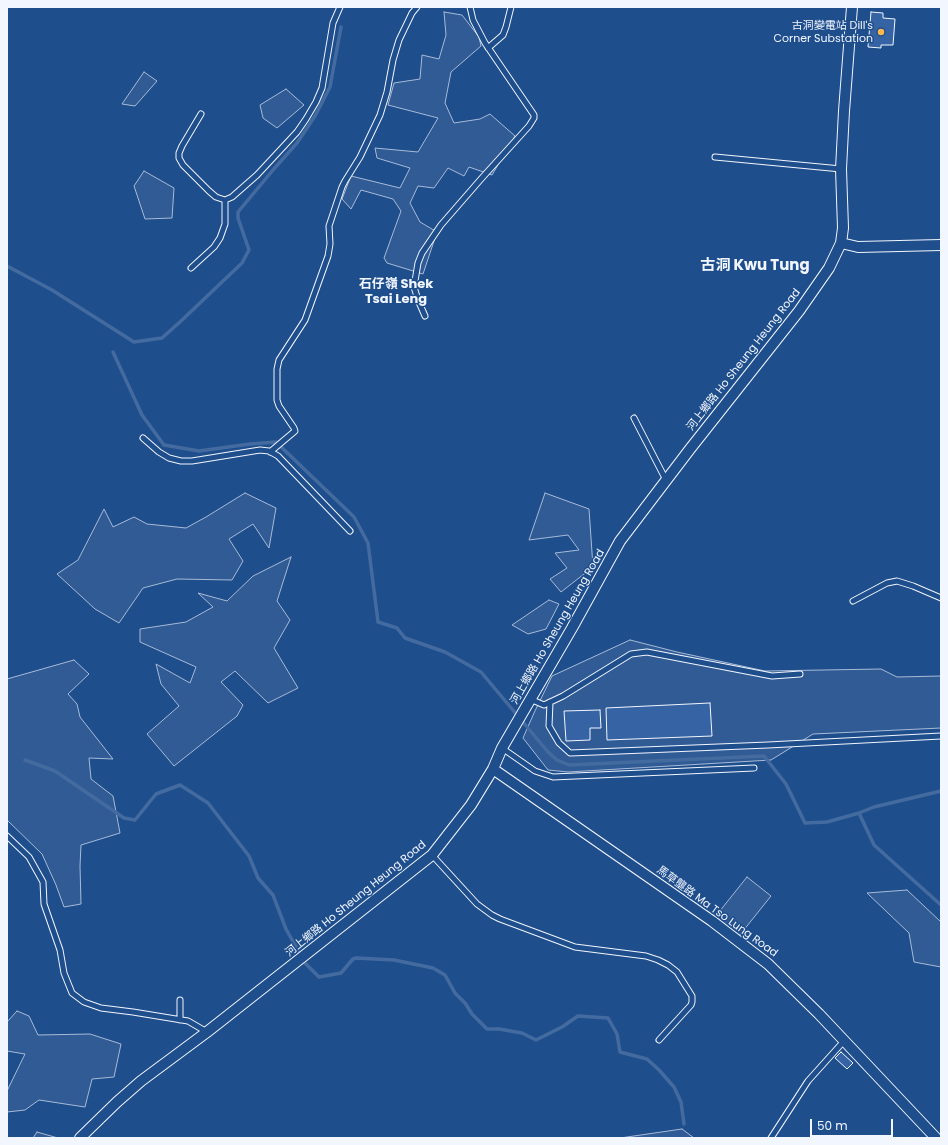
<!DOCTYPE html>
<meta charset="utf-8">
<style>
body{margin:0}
#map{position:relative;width:948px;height:1145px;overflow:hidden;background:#1f4e8c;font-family:Poppins,sans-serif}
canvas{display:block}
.frame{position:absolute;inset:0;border:8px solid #f2f6ff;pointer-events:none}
.scale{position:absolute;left:810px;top:1119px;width:83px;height:18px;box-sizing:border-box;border:2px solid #f2f6ff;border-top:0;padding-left:5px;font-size:12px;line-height:14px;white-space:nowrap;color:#f2f6ff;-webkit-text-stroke:3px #1f4e8c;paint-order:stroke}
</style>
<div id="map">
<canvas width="948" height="1145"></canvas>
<div class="frame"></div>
<div class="scale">50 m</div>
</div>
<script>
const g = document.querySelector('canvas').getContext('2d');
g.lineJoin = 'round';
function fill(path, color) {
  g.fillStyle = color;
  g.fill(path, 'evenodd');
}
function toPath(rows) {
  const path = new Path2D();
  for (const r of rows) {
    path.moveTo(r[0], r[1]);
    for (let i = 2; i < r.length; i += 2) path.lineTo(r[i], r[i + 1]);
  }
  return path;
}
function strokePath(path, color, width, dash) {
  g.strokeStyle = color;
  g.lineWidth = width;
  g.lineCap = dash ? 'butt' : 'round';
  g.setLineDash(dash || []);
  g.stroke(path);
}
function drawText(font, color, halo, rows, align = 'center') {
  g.font = font + ' Poppins,"Noto Sans SC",sans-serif';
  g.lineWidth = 3;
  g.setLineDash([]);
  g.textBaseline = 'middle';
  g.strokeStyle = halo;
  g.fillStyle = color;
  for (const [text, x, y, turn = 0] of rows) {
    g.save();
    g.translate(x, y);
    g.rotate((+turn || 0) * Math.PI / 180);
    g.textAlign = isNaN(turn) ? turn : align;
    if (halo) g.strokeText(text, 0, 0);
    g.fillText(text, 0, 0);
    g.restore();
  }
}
const built = toPath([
 [444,12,462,15,479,37,481,46,451,72,445,103,454,123,480,119,490,114,515,136,492,175,469,167,464,176,448,168,434,188,418,186,410,203,420,222,437,232,423,274,387,263,384,258,401,211,393,199,361,190,351,209,342,199,351,176,400,188,410,168,377,158,375,148,418,152,438,118,388,105,394,83,420,79,422,55,439,59,446,35,444,12],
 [144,72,157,81,135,106,122,104,144,72],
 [286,89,304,105,277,128,263,118,260,105,286,89],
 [144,171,174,188,172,218,145,219,134,186,144,171],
 [245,493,276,508,269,548,253,524,229,539,243,561,232,580,177,579,143,588,119,623,95,609,57,574,78,560,104,509,113,527,134,517,147,524,186,528,206,517,245,493],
 [545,493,589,509,593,567,561,592,550,579,567,568,555,553,579,550,568,535,529,540,545,493],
 [291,557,277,601,290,620,274,648,298,688,268,703,235,671,221,682,243,705,237,716,174,766,147,734,179,706,161,684,156,664,190,683,196,667,140,642,140,629,186,622,213,607,198,593,227,601,253,576,291,557],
 [549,600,559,604,546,629,528,634,512,625,549,600],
 [630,640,677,652,765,671,881,669,897,677,941,676,941,728,813,734,771,760,568,772,548,770,523,738,534,713,552,676,630,640],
 [74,660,89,674,68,694,77,704,80,717,113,759,89,758,91,779,113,796,120,833,81,845,80,866,81,904,64,907,56,885,42,854,7,820,7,679,74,660],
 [747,877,771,896,739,936,715,917,747,877],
 [907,890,941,922,941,967,914,962,909,933,867,893,907,890],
 [17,1011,29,1016,38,1035,90,1034,121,1044,114,1077,92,1079,85,1107,39,1100,25,1110,7,1112,7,1091,25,1054,7,1051,7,1022,17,1011],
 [682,1129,694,1138,620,1138,682,1129],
 [37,1132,58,1138,33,1138,37,1132]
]);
fill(built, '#305b95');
strokePath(built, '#a8bbd7', 1);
strokePath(toPath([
 [7,266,52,290,134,342,162,338,181,321,242,263,249,250,238,218,238,212,273,170,297,143,315,116,330,87,341,27],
 [113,352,142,415,164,445,199,451,250,444,276,442,354,517,368,543,378,622,397,628,405,638,445,652,481,672,548,752,557,760,569,765,764,756,786,784,805,823,827,822,859,813,874,845,941,905],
 [25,760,55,771,124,818,135,820,156,794,180,785,208,803,249,856,258,878,273,895,286,929,305,963,319,977,341,973,353,959,356,958,394,960,433,968,445,975,455,993,465,1003,472,1014,487,1029,499,1029,522,1033,536,1040,562,1027,578,1016,608,1018,617,1034,620,1052,647,1059,659,1070,674,1087,681,1102,684,1124],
 [859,813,874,807,941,791]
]), '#446ba0', 3.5);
const building = toPath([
 [871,12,883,13,883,18,895,19,893,45,881,45,881,48,868,47,871,12],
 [710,703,712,736,607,740,606,708,710,703],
 [600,710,601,728,590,728,590,740,566,741,564,711,600,710],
 [841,1052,853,1063,847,1069,835,1058,841,1052]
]);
fill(building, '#3563a3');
strokePath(building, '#f2f6ff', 1);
const lane = toPath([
 [488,48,503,35,506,27,511,7],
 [201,114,182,146,179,153,179,158,183,165,209,191,216,197,225,200,232,197,257,175,297,132,306,119,316,102,322,88,333,23,340,7],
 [715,157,841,169],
 [191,268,214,247,220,238,225,224,225,200],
 [425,316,418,300,414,287,418,263,422,253,441,225,481,179,529,126,534,118,534,115,485,43,473,20,470,7],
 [634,418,666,480],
 [143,438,159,452,169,458,181,461,192,461,260,450,269,451,278,456,350,531],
 [270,452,295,431,294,428,279,406,277,400,277,369,279,360,305,320,328,256,330,244,329,226,342,187,345,181,360,157,380,115,387,92,393,60,399,40,412,13,417,7],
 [853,601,887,583,897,581,913,586,941,598],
 [530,699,544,705,563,696,631,654,647,652,772,676,800,674],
 [550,702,549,726,559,743,570,753,768,745,941,736],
 [502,748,535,771,553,777,754,768],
 [7,836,29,857,43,882,44,904,60,950,64,973,72,993,84,1002,101,1008,133,1012,188,1021,207,1032],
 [432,855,477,904,492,915,500,919,575,947,646,956,658,960,668,965,677,972,692,996,692,1002,691,1005,659,1040],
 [180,1020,180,1000],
 [771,1138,808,1081,844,1041]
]);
const street = toPath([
 [841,243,858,247,941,245],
 [493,769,712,921,768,964,819,1014,936,1138],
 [80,1138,117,1102,141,1081,207,1032,432,855,471,805,493,769,502,748,572,628,620,541,690,449,799,311,829,268,841,243,843,228,841,169,844,111,852,7]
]);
strokePath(lane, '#f2f6ff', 7);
strokePath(street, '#f2f6ff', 12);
strokePath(lane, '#1f4e8c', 5);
strokePath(street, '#1f4e8c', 10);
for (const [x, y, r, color] of [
 [881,32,4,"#ffb74d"]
]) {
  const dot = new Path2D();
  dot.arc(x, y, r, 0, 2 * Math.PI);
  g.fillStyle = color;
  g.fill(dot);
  strokePath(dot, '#1f4e8c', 1.5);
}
drawText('11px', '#f2f6ff', '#1f4e8c', [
 ["古洞變電站 Dill's",873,26],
 ["Corner Substation",873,39]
], 'right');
drawText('11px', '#f2f6ff', '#1f4e8c', [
 ["河上鄉路 Ho Sheung Heung Road",744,360,-52],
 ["河上鄉路 Ho Sheung Heung Road",558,627,-60],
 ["河上鄉路 Ho Sheung Heung Road",356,899,-39],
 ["馬草壟路 Ma Tso Lung Road",717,912,36]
]);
drawText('bold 13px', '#f2f6ff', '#1f4e8c', [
 ["石仔嶺 Shek",396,285],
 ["Tsai Leng",396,300]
]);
drawText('bold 15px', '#f2f6ff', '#1f4e8c', [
 ["古洞 Kwu Tung",755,266]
]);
</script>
